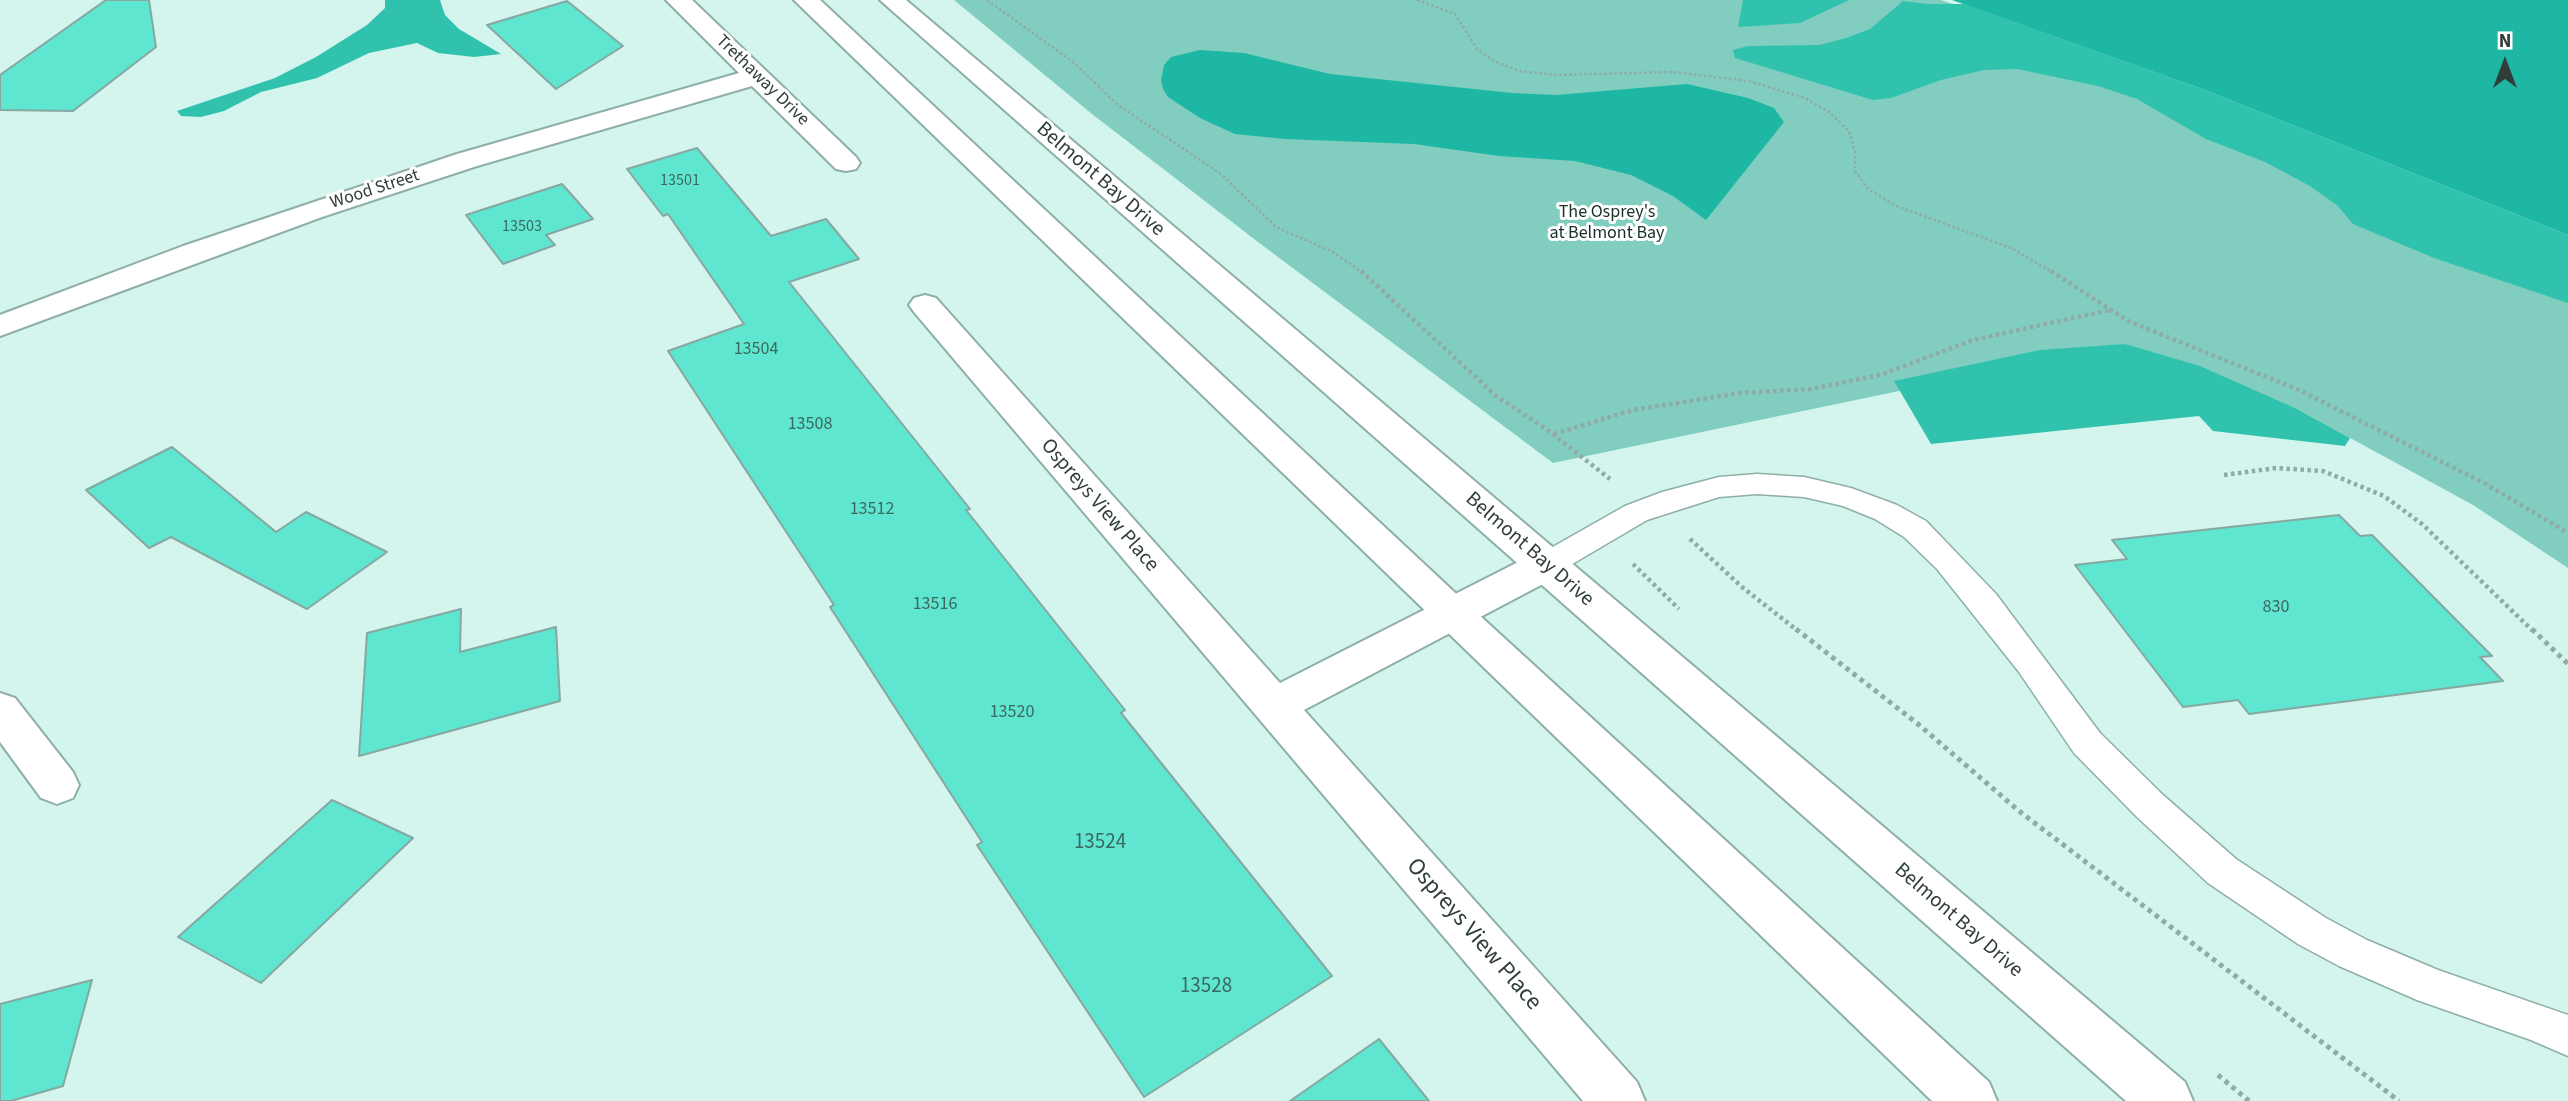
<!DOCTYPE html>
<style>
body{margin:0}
#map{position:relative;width:2568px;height:1101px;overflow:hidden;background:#d3f5ee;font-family:"Source Sans 3",sans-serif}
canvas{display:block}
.north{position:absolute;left:2470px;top:28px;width:70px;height:70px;-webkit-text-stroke:5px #fff;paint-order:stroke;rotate:0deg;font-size:19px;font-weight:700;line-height:28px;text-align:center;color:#303e3b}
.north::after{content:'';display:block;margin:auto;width:24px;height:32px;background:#303e3b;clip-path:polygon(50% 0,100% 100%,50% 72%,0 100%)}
</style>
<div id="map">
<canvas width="2568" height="1101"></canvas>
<div class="north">N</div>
</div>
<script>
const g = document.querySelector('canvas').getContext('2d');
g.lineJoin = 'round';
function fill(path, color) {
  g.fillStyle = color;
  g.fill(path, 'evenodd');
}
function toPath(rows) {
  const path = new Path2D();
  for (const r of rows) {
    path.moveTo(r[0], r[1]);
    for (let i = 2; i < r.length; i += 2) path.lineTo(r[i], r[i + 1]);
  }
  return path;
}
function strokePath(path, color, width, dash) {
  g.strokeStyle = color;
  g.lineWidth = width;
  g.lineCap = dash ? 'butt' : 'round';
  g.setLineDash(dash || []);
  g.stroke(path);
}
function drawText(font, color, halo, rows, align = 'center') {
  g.font = font + ' "Source Sans 3",sans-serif';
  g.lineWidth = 6;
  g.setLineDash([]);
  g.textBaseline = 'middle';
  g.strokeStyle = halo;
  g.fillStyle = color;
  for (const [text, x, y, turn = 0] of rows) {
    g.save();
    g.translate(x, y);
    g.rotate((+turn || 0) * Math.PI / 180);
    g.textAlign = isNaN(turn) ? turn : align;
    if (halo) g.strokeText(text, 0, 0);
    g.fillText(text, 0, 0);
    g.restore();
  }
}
fill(toPath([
 [954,0,1941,0,2181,83,2568,247,2568,568,2473,505,2297,409,2125,344,1553,463,1258,242,1092,114]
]), '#81cec0');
fill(toPath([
 [385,0,440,0,445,15,459,29,501,54,474,57,438,53,417,43,369,53,317,78,261,92,224,111,201,117,181,116,177,111,275,78,316,57,367,25,385,8],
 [1743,0,1849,0,1800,23,1738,27],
 [1903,1,1928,4,1964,4,2202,89,2568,235,2568,303,2434,258,2353,224,2338,206,2310,186,2265,162,2206,139,2137,99,2098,86,2017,69,1984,70,1941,80,1891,98,1873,100,1735,58,1733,50,1748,46,1819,45,1846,38,1870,29],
 [2125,344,2200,366,2297,409,2350,438,2345,446,2213,431,2199,416,1931,444,1894,381,2040,350]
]), '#31c2ae');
fill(toPath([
 [1952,0,2568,0,2568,235,2202,89],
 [1200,50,1244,53,1330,74,1512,93,1556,95,1687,84,1748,98,1774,108,1784,122,1706,220,1673,196,1631,175,1575,161,1499,156,1414,144,1285,139,1235,134,1200,118,1168,97,1163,89,1161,80,1164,65,1171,57]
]), '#1db7a3');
const building = toPath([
 [106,0,149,0,156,47,73,111,0,110,0,75,106,0],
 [567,1,623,46,556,89,487,25,567,1],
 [697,148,771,236,826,219,859,259,789,282,970,509,966,510,1125,710,1121,713,1332,976,1144,1097,977,845,982,842,830,607,834,605,668,351,744,324,668,214,663,216,627,169,697,148],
 [562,184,593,219,546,235,555,245,503,264,466,215,562,184],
 [172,447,276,532,306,512,387,552,307,609,171,537,149,548,86,490,172,447],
 [2339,515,2360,536,2372,535,2492,656,2480,657,2503,681,2249,714,2238,700,2183,707,2075,565,2127,559,2112,540,2339,515],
 [461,609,460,652,556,627,560,701,359,756,367,633,461,609],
 [332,800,413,838,261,983,178,937,332,800],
 [92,980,63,1086,11,1101,0,1101,0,1004,92,980],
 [1379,1039,1429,1101,1290,1101,1379,1039]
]);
fill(building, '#5fe6d0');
strokePath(building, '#87a7a1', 2);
const service = toPath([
 [1757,474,1804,477,1851,488,1897,505,1926,521,1996,594,2100,733,2163,795,2236,859,2326,918,2367,940,2438,970,2568,1015,2568,1056,2531,1040,2417,1000,2339,966,2298,944,2208,883,2137,817,2074,753,2019,672,1937,569,1904,537,1875,519,1843,506,1804,497,1757,494,1719,497,1647,520,1557,573,1546,576,1535,573,1530,565,1535,557,1625,506,1662,492,1719,477,1757,474]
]);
const minor = toPath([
 [666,0,692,0,856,157,860,163,856,169,846,171,836,169,752,86,477,166,322,217,0,336,0,315,183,246,457,154,739,73,666,0],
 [925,295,936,298,1280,683,1532,555,1546,551,1560,555,1565,565,1560,575,1304,710,1637,1082,1645,1101,1583,1101,914,312,909,305,914,298,925,295],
 [0,693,15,698,73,772,79,785,73,798,57,804,41,798,0,742,0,693]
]);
const tertiary = toPath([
 [794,0,820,0,1466,603,1989,1082,1997,1101,1932,1101,794,0],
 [880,0,906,0,2185,1082,2193,1101,2126,1101,880,0]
]);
strokePath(service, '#8eaea8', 3);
strokePath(minor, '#8eaea8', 4);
strokePath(tertiary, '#8eaea8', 4);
strokePath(toPath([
 [987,0,1073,62,1118,105,1221,174,1276,227,1333,252,1363,273],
 [1417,0,1455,14,1477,49,1494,61,1519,71,1555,75,1672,72,1749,81,1805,98,1829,112,1849,131,1855,152,1855,171,1867,188,1894,205,2011,248,2054,273]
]), '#90aaa5', 2.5, [2.5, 2.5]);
strokePath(toPath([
 [1361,271,1495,395,1546,429,1610,479],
 [2051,271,2128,321,2299,390,2484,483,2568,533],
 [1554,434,1633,410,1740,393,1811,389,1880,375,1973,340,2110,310],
 [2224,475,2276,468,2323,471,2384,496,2422,524,2533,631],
 [1690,539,1742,587,1798,631],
 [1633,564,1679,609]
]), '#90aaa5', 4.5, [3.5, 3.5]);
strokePath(toPath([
 [1796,629,1918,724,2019,811,2399,1101],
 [2532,629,2568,664],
 [2218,1075,2249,1101]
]), '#90aaa5', 5, [4.5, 4.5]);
fill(service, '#fff');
fill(minor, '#fff');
fill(tertiary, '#fff');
drawText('16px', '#3c6860', null, [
 ["13501",680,181],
 ["13503",522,227]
]);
drawText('18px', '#303e3b', '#fff', [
 ["Trethaway Drive",762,81,44],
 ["Wood Street",375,190,-18]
]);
drawText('18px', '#182f2b', '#fff', [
 ["The Osprey's",1607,213],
 ["at Belmont Bay",1607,234]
]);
drawText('18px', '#3c6860', null, [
 ["13504",756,350],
 ["13508",810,425],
 ["13512",872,510],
 ["13516",935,605],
 ["830",2276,608],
 ["13520",1012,713]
]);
drawText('21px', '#303e3b', '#fff', [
 ["Belmont Bay Drive",1100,180,41],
 ["Ospreys View Place",1099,506,49],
 ["Belmont Bay Drive",1529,550,41],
 ["Belmont Bay Drive",1958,921,41]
]);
drawText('21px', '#3c6860', null, [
 ["13524",1100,843],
 ["13528",1206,987]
]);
drawText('24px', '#303e3b', '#fff', [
 ["Ospreys View Place",1473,935,49]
]);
</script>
